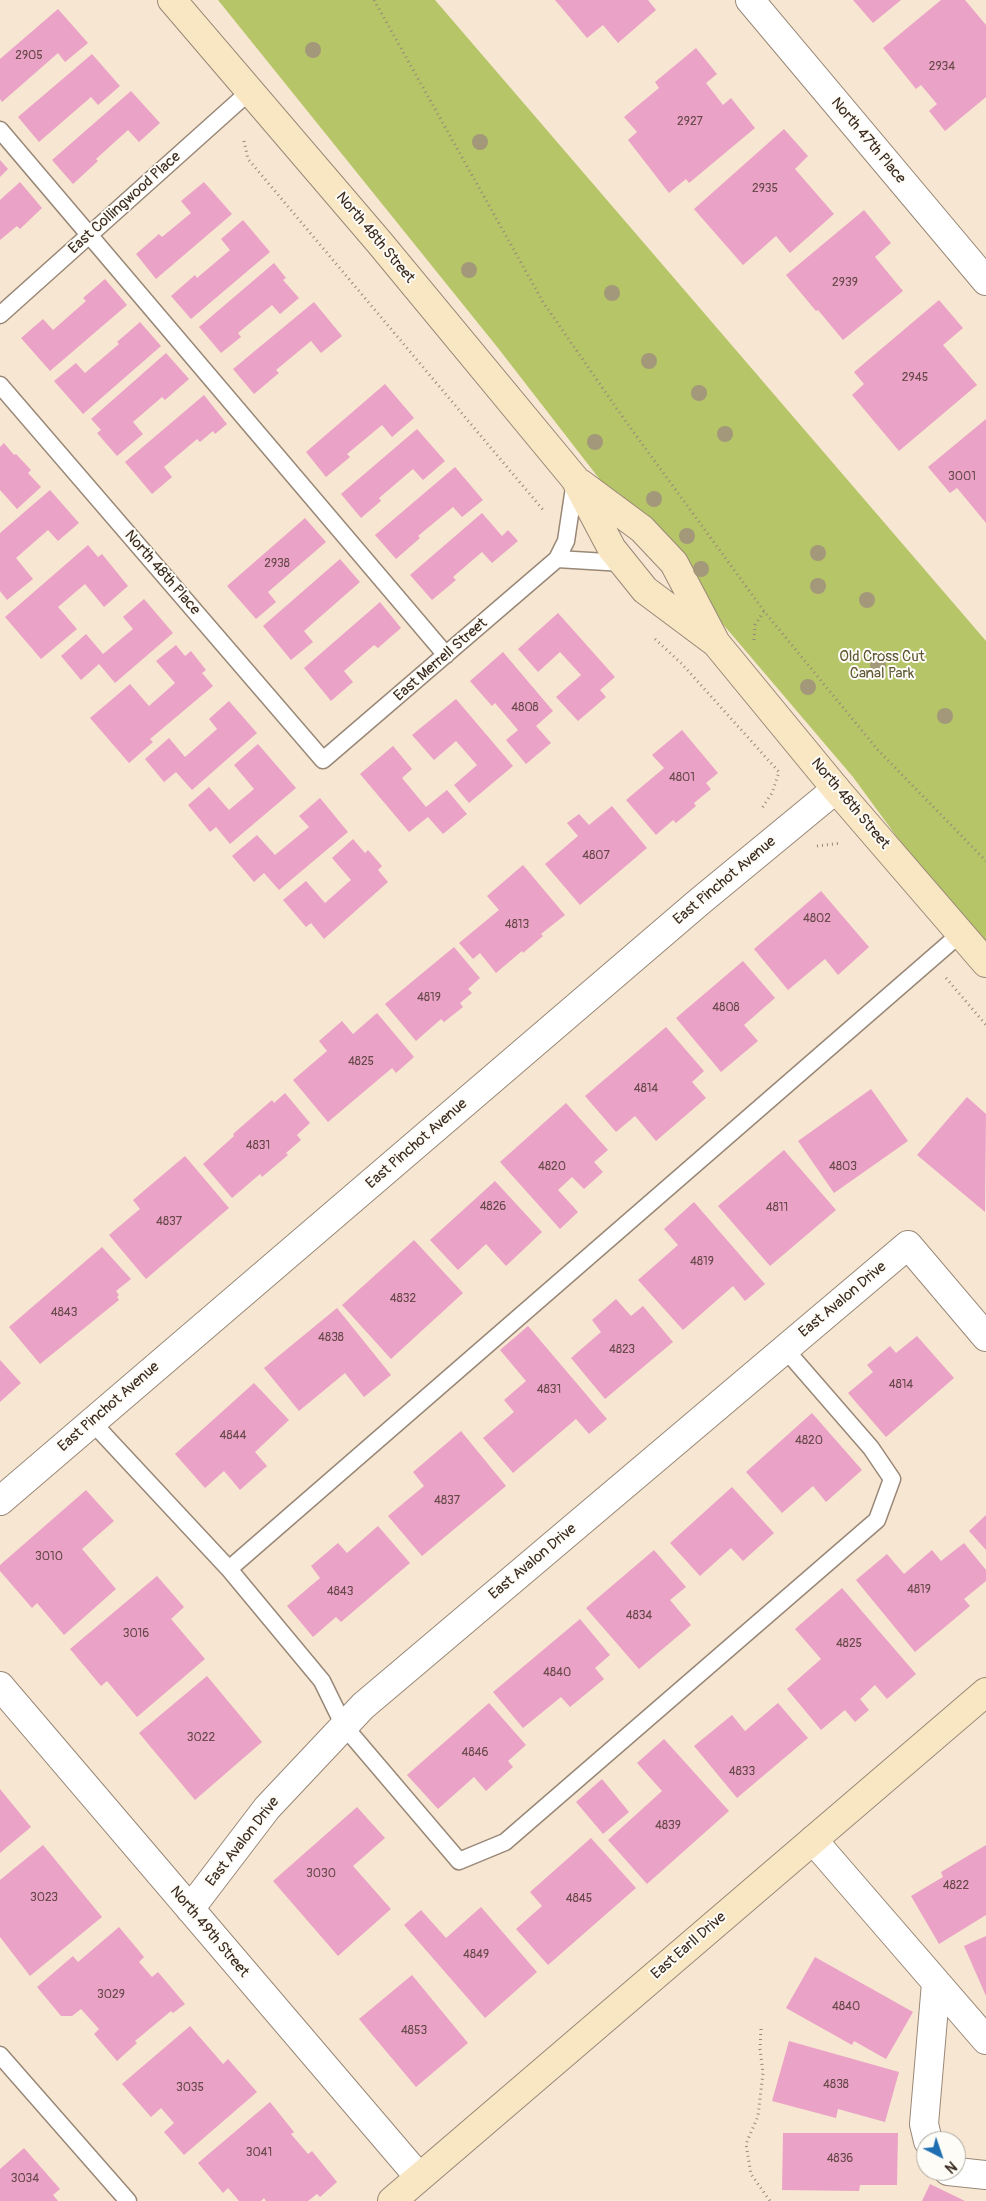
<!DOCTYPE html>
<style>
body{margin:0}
#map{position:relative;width:986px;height:2201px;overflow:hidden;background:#f7e6d1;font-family:Pangolin,sans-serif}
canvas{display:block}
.north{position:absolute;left:916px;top:2131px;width:50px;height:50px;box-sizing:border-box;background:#fdfcf7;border:1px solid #afa8a0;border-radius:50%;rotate:139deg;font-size:14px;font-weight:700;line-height:20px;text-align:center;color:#3b2a1e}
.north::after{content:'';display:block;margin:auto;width:18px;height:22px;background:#1f6fb2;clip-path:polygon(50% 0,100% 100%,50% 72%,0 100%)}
</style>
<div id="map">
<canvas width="986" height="2201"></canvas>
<div class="north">N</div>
</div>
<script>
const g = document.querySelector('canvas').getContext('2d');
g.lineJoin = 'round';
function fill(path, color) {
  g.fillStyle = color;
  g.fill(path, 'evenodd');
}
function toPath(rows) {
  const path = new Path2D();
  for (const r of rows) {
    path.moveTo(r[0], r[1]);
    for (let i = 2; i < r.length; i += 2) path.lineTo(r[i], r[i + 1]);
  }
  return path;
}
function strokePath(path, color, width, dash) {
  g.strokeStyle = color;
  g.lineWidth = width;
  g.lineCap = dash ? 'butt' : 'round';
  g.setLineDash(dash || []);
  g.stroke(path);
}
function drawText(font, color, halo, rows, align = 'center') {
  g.font = font + ' Pangolin,sans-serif';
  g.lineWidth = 4;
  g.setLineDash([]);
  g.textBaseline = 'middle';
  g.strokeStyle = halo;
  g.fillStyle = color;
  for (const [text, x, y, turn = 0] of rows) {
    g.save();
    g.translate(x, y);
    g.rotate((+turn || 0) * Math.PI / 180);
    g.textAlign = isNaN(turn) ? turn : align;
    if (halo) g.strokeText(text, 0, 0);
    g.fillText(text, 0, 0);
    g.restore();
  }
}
fill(toPath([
 [218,0,435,0,986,641,986,953,966,931,853,777,601,481,498,348]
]), '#b5c567');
fill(toPath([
 [555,0,648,0,656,10,618,43,603,25,587,38],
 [853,0,901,0,873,23],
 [941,0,965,0,986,25,986,97,945,131,929,111,937,104,921,85,916,89,883,48],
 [58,9,88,43,65,62,58,53,2,102,0,99,0,59],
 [696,48,717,74,706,83,723,105,731,98,755,128,689,183,686,179,669,193,628,140,637,132,624,117,659,88,655,82],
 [92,54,120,86,98,105,91,97,39,142,18,117],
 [131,91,160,123,139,142,128,130,96,159,98,161,73,184,52,160],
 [784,129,808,156,795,169,834,214,790,253,776,236,743,265,694,209],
 [0,160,8,169,0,177],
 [20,182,42,208,20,229,17,226,0,240,0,200],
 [204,182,232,214,156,279,136,254,159,234,162,237,191,213,181,201],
 [864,210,891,243,875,257,903,291,843,340,818,310,816,311,786,275],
 [243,220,270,252,191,319,171,296,195,275,197,278,230,250,221,239],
 [274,263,286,278,283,280,299,298,280,314,272,305,238,333,241,337,221,353,199,327],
 [105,279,127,305,50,371,21,338,43,319,53,330,86,301,83,298],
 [939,300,963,328,943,345,977,385,899,451,852,395,864,384,854,372],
 [314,302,342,336,321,353,311,341,276,370,279,373,254,394,233,369],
 [140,322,161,346,83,414,54,381,76,363,85,373,119,344,117,342],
 [166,353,189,379,165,400,162,397,133,422,143,434,117,456,97,433,101,430,91,419],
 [385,384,414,418,392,437,382,425,347,454,350,457,326,477,306,452],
 [204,395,227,424,215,434,213,431,200,442,197,439,164,467,172,477,152,494,125,462],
 [986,419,986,523,957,488,950,493,928,467],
 [417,429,445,461,423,480,413,469,379,498,381,501,361,518,341,494],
 [4,443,14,455,16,454,31,470,28,473,41,487,17,509,0,490,0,447],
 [455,467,483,500,462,517,453,507,418,536,420,538,396,559,375,535],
 [50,490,79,523,58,541,48,530,16,558,33,579,7,600,0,591,0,533],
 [482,513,502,536,508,530,518,541,492,563,482,552,453,577,456,580,432,600,410,575],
 [305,518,326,542,268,592,276,602,256,619,227,586],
 [88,545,98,557,102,554,128,586,104,607,85,584,58,607,77,629,41,659,5,617],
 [340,559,360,582,304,631,313,642,291,660,263,626],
 [144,599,173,633,115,683,99,664,81,680,61,656,86,634,103,654,133,629,123,617],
 [380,602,401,628,378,648,374,645,344,671,353,682,331,701,304,668],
 [558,613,615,677,600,690,606,697,578,721,556,697,581,675,560,652,538,672,518,649],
 [176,645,185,656,191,651,206,670,202,673,213,686,150,739,153,742,129,763,90,718,130,684,149,706,175,683,156,661],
 [503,652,553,711,536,726,551,743,526,764,506,740,518,730,495,703,492,706,470,681],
 [456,699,513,766,469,803,454,785,477,765,456,741,434,760,412,735],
 [229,701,257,733,192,790,176,772,164,782,145,759,169,738,185,757,217,729,209,719],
 [682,730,718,773,706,783,711,789,694,803,696,806,676,823,673,820,656,835,626,800,664,768,652,755],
 [258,744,296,788,230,844,216,827,210,832,188,805,209,787,229,810,254,789,234,765],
 [393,746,412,769,402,778,426,807,447,790,467,814,443,834,428,817,409,832,360,774],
 [320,798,348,832,279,890,264,873,254,882,232,856,257,835,275,855,309,827,299,816],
 [612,806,647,848,580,905,545,864,578,836,567,823,579,814,589,825],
 [353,839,365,853,368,850,382,866,378,870,388,882,324,939,311,923,306,927,283,900,306,881,325,903,351,880,332,858],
 [523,865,565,915,541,934,543,936,523,953,522,951,496,973,480,953,473,959,459,943,499,910,487,896],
 [821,891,869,947,838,975,825,959,788,990,754,949],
 [454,947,480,978,468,989,472,993,460,1003,463,1007,444,1022,441,1019,416,1041,385,1004],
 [743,961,775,998,744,1025,758,1041,721,1072,676,1018],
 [377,1013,414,1057,396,1073,392,1068,328,1122,293,1080,327,1051,319,1041,342,1021,353,1034],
 [666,1027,704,1071,692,1082,706,1098,656,1141,635,1116,616,1132,585,1096],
 [871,1089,908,1141,834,1193,798,1141],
 [285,1093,310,1123,297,1135,301,1140,286,1153,288,1155,262,1177,260,1174,232,1198,203,1164,234,1136,233,1134,272,1100,274,1103],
 [967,1097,986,1114,985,1212,917,1155],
 [566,1103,608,1150,594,1162,603,1172,584,1189,572,1177,558,1190,578,1212,560,1229,500,1162],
 [784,1150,836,1210,770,1266,718,1206],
 [185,1156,229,1208,146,1279,109,1235,140,1209,133,1200],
 [495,1181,542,1232,506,1266,486,1244,458,1270,430,1240],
 [694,1202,765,1284,745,1301,733,1286,683,1330,638,1280,678,1245,664,1229],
 [414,1240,463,1293,391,1359,342,1305],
 [102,1247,131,1279,116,1291,119,1295,117,1297,119,1300,40,1364,9,1327],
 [616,1299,631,1316,643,1306,673,1342,605,1399,571,1358,601,1332,592,1320],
 [337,1308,391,1375,364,1397,345,1373,299,1411,264,1368],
 [528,1326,607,1419,589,1434,576,1419,513,1473,483,1438,514,1412,504,1400,526,1381,500,1350],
 [917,1336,954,1378,886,1437,848,1393,873,1372,867,1365,890,1346,896,1353],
 [0,1360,21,1383,0,1402],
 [254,1383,289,1420,255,1452,267,1466,240,1490,224,1471,205,1488,175,1454],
 [812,1413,862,1470,826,1502,813,1486,782,1513,746,1472],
 [461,1431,506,1486,422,1556,388,1516,424,1486,413,1472],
 [732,1487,774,1533,743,1561,731,1548,700,1576,670,1543],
 [86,1490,114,1521,82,1549,116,1589,64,1635,37,1603,32,1608,0,1571,0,1565],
 [986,1515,986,1550,969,1531],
 [378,1526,410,1563,341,1622,336,1617,313,1637,287,1606,320,1578,311,1566,338,1543,347,1553],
 [964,1543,986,1570,986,1581,964,1599,970,1606,915,1652,856,1580,887,1554,904,1574,932,1550,941,1561],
 [654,1550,686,1587,670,1600,691,1625,639,1669,586,1608],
 [157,1576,184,1607,171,1619,205,1659,137,1717,107,1681,101,1686,70,1649],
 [842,1588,916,1674,887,1699,875,1685,860,1699,869,1710,855,1722,845,1710,821,1730,787,1689,821,1659,795,1629],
 [580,1619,610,1655,595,1668,604,1679,570,1707,561,1697,523,1728,493,1692],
 [207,1676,262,1742,195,1800,139,1733],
 [489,1703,526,1745,508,1761,513,1767,486,1791,474,1777,438,1809,407,1775],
 [778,1703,808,1738,737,1798,694,1746,732,1715,745,1731],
 [664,1739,729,1811,647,1884,608,1840,662,1791,637,1763],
 [602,1779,629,1812,603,1834,576,1802],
 [0,1789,31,1827,0,1853],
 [357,1807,385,1838,353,1866,391,1909,338,1956,273,1881],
 [591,1838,636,1888,548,1965,516,1929,542,1906,530,1892],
 [43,1845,102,1917,30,1976,0,1937,0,1880],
 [986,1845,986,1915,939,1944,911,1896,943,1877,941,1872],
 [481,1907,537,1972,485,2018,404,1925,421,1910,446,1938],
 [119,1927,144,1957,139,1962,152,1977,158,1972,185,2004,173,2013,171,2011,135,2041,137,2043,117,2061,94,2034,99,2029,81,2009,72,2016,61,2016,37,1987,73,1956,78,1962],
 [986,1936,986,1996,964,1946],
 [815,1957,913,2012,886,2059,854,2041,852,2045,786,2008],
 [412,1975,468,2043,416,2087,359,2019],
 [190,2026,223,2064,228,2059,257,2092,184,2155,164,2132,174,2123,161,2108,151,2117,122,2084],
 [789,2041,899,2072,885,2122,838,2109,836,2118,772,2101],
 [270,2102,294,2132,291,2134,308,2154,312,2151,337,2182,320,2197,317,2194,308,2201,266,2201,264,2198,261,2201,239,2201,228,2188,223,2193,198,2163],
 [783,2133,898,2133,897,2185,860,2185,859,2191,782,2190],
 [24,2148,60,2189,53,2195,58,2201,0,2201,0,2169],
 [930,2184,965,2201,922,2201]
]), '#eaa2c7');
const lane = toPath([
 [0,130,446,655],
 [0,315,250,91],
 [0,385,323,760,557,559,566,541,575,481],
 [557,559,623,563],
 [92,1422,229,1569,322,1681,344,1726,459,1861,505,1842,877,1520,892,1479,871,1448,785,1349],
 [229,1569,960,934],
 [0,2055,128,2201]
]);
const street = toPath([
 [750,0,986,281],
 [0,1501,699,902,836,789],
 [0,1686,419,2177],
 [813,1840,986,2040],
 [190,1909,267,1808,363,1706,908,1245,986,1337],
 [928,2141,924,2124,936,1983],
 [948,2171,986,2175]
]);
const secondary = toPath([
 [172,0,379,242,575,479,612,549,645,590,716,643],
 [580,483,642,529,674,563,716,643,836,789,986,963],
 [392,2201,986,1692]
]);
strokePath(lane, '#998878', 19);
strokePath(street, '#998878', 30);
strokePath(secondary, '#998878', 30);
strokePath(toPath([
 [374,0,543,302,624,419,764,611,877,749,986,861],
 [244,141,248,159,544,511],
 [655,639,682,664,779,772,772,793,762,808],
 [754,640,755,625,764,611],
 [817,846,841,843],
 [946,978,986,1025],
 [761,2029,760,2049,763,2073,758,2116,746,2144,751,2174,770,2201]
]), '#998878', 3, [1, 4]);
strokePath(lane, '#fff', 16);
strokePath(street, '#fff', 28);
strokePath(secondary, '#f9e7c3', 28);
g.fillStyle = '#a4987b';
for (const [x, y] of [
 [313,50],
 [480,142],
 [469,270],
 [612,293],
 [649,361],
 [699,393],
 [725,434],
 [595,442],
 [654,499],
 [687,536],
 [818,553],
 [701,569],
 [818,586],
 [867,600],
 [878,665],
 [808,687],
 [945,716]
]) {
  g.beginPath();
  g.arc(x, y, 8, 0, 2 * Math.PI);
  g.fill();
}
drawText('12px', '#674848', null, [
 ["2905",29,56],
 ["2934",942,67],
 ["2927",690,122],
 ["2935",765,189],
 ["2939",845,283],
 ["2945",915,378],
 ["3001",962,477],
 ["2938",277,564],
 ["4808",525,708],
 ["4801",682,778],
 ["4807",596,856],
 ["4802",817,919],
 ["4813",517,925],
 ["4819",429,998],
 ["4808",726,1008],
 ["4825",361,1062],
 ["4814",646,1089],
 ["4831",258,1146],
 ["4820",552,1167],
 ["4803",843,1167],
 ["4826",493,1207],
 ["4811",777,1208],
 ["4837",169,1222],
 ["4819",702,1262],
 ["4832",403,1299],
 ["4843",64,1313],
 ["4838",331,1338],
 ["4823",622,1350],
 ["4814",901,1385],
 ["4831",549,1390],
 ["4844",233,1436],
 ["4820",809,1441],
 ["4837",447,1501],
 ["3010",49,1557],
 ["4819",919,1590],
 ["4843",340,1592],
 ["4834",639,1616],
 ["3016",136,1634],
 ["4825",849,1644],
 ["4840",557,1673],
 ["3022",201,1738],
 ["4846",475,1753],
 ["4833",742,1772],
 ["4839",668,1826],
 ["3030",321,1874],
 ["4822",956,1886],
 ["3023",44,1898],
 ["4845",579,1899],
 ["4849",476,1955],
 ["3029",111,1995],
 ["4840",846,2007],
 ["4853",414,2031],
 ["4838",836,2085],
 ["3035",190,2088],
 ["3041",259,2153],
 ["4836",840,2159],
 ["3034",25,2179]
]);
drawText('15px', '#3b2a1e', '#fdfcf7', [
 ["North 47th Place",868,141,50],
 ["East Collingwood Place",125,203,-42],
 ["North 48th Street",375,238,50],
 ["North 48th Place",162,573,49],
 ["East Merrell Street",441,660,-41],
 ["North 48th Street",850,804,50],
 ["East Pinchot Avenue",725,881,-40],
 ["East Pinchot Avenue",417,1144,-41],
 ["East Avalon Drive",843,1300,-40],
 ["East Pinchot Avenue",109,1407,-41],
 ["East Avalon Drive",533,1562,-40],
 ["East Avalon Drive",243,1842,-52],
 ["North 49th Street",209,1932,50],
 ["East Earll Drive",689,1946,-41]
]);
drawText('15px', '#605834', '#fdfcf7', [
 ["Old Cross Cut",882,657],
 ["Canal Park",882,674]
]);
</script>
